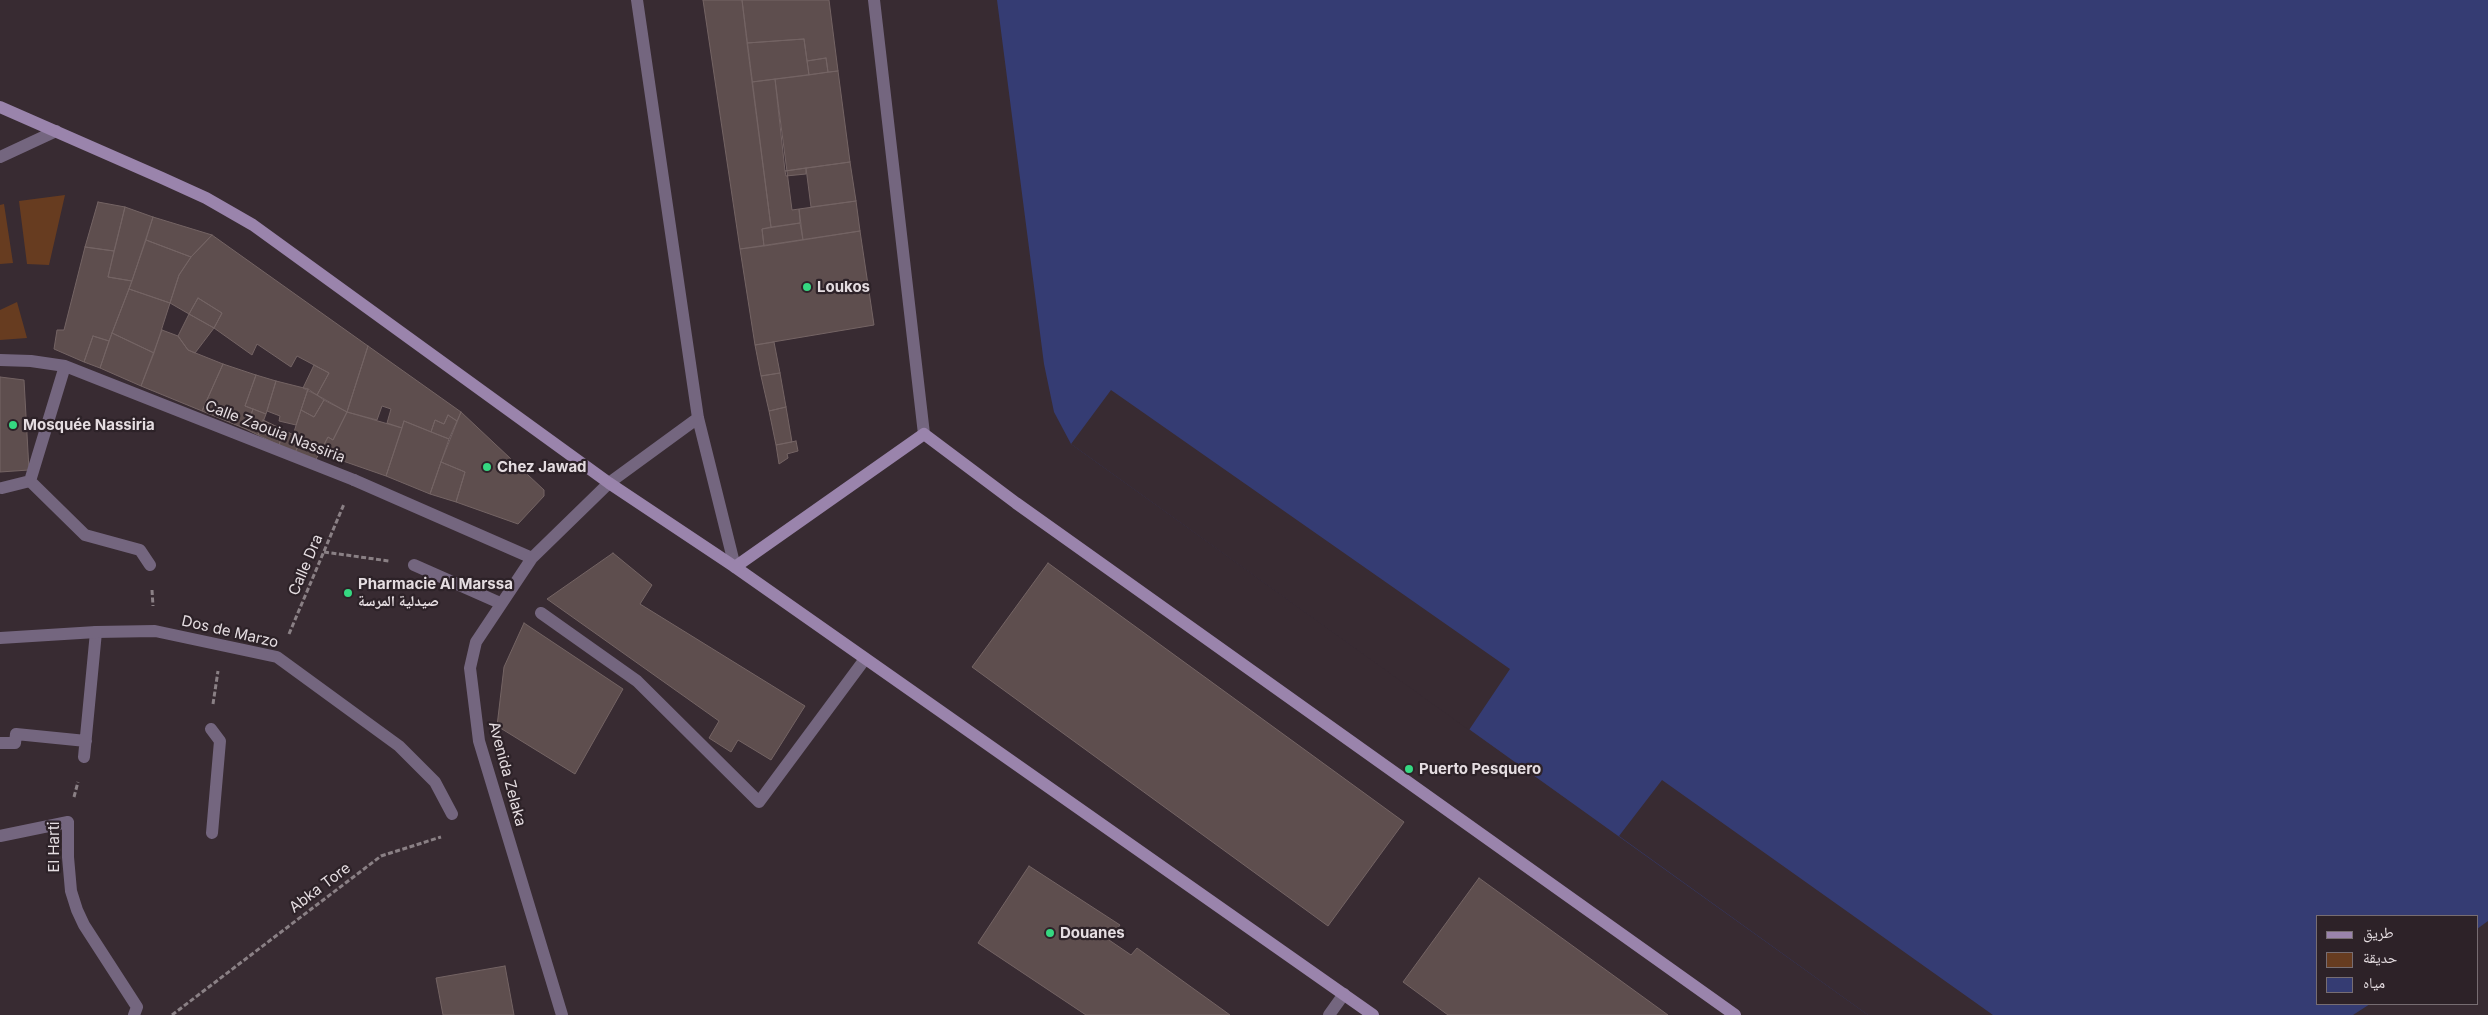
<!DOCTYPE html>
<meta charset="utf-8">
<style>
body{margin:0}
#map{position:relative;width:2488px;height:1015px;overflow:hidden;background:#382b32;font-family:Inter,"Noto Naskh Arabic",sans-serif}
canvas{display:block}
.legend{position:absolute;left:2316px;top:915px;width:162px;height:90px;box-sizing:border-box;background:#2d2228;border:1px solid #776d72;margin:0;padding:6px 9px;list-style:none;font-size:15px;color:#e5dde1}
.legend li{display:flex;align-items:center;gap:10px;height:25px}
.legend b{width:25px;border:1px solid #776d72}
</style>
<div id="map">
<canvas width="2488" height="1015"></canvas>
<ul class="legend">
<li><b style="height:6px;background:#9a84ac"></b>طريق</li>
<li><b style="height:14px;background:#673c20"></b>حديقة</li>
<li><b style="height:14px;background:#353c73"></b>مياه</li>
</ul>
</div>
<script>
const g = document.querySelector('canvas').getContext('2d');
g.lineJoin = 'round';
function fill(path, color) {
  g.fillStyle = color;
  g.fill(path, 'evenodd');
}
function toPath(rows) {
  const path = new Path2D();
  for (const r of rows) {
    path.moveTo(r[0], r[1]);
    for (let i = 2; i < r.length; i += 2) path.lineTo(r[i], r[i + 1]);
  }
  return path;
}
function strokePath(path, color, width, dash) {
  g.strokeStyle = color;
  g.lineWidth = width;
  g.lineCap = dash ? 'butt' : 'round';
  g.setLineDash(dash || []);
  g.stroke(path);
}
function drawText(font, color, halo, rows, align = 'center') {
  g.font = font + ' Inter,"Noto Naskh Arabic",sans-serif';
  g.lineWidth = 4.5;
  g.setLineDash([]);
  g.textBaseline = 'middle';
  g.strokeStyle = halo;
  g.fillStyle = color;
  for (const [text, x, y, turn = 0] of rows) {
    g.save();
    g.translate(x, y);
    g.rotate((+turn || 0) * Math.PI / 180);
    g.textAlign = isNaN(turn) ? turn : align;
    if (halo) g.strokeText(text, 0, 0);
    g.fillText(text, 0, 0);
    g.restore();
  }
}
fill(toPath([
 [65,195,49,265,27,264,19,201],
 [4,204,13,263,0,264,0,205],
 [17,302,27,338,0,340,0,310]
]), '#673c20');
fill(toPath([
 [997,0,2488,0,2488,921,2477,929,2477,916,2317,916,2317,1004,2370,1004,2353,1015,1868,1015,1071,444,1054,412,1044,364]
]), '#353c73');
fill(toPath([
 [1111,390,1510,669,1469,730,1071,444],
 [1662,780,1993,1015,1868,1015,1619,836]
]), '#382b32');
const building = toPath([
 [703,0,742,0,771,227,762,229,764,246,740,249,703,0],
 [742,0,829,0,838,71,828,72,826,58,807,61,804,39,747,43,742,0],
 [804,39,809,75,752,82,747,43,804,39],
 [826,58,828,72,809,75,807,61,826,58],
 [838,71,850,162,785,171,775,79,838,71],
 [775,79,792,210,799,209,800,223,771,227,752,82,775,79],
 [850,162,856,201,811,207,806,168,850,162],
 [806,168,806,174,786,176,785,171,806,168],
 [856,201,860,231,803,240,799,209,856,201],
 [98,202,125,207,114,251,85,247,98,202],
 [125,207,153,217,132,281,108,277,125,207],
 [153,217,212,235,191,257,146,240,153,217],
 [800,223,803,240,764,246,762,229,800,223],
 [860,231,874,325,755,345,740,249,860,231],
 [212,235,368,346,347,412,317,395,329,373,297,356,291,367,257,344,252,355,214,328,222,313,198,298,189,314,170,303,179,275,191,257,212,235],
 [146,240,191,257,179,275,170,303,129,289,146,240],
 [85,247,114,251,108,277,132,281,109,341,93,336,84,362,54,349,57,330,64,330,85,247],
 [129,289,170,303,154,353,112,333,129,289],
 [198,298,222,313,214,328,189,314,198,298],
 [189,314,214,328,195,353,188,350,178,336,189,314],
 [162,330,178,336,188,350,223,364,202,411,141,386,162,330],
 [112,333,154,353,141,386,100,368,112,333],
 [93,336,109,341,100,368,84,362,93,336],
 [774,342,780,373,761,376,755,345,774,342],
 [368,346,461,412,457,421,448,415,444,424,435,420,431,432,404,421,402,428,387,423,391,409,382,406,377,420,347,412,368,346],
 [223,364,256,375,245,406,253,409,246,429,202,411,223,364],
 [314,365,329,373,317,395,303,388,314,365],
 [780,373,786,407,769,411,761,376,780,373],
 [256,375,276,381,266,414,245,406,256,375],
 [0,377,24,380,29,470,0,472,0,377],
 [276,381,308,389,296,425,279,421,280,416,267,411,276,381],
 [308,389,324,400,314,417,301,410,308,389],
 [324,400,347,412,333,440,328,437,314,463,295,453,301,439,293,435,301,410,314,417,324,400],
 [786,407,792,442,776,445,769,411,786,407],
 [253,409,266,414,258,435,246,429,253,409],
 [347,412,402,428,386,476,320,453,328,437,333,440,347,412],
 [461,412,544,490,544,496,518,524,456,502,465,472,441,462,461,412],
 [448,415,457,421,449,439,431,432,435,420,444,424,448,415],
 [263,420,284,430,279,445,258,435,263,420],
 [404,421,449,439,430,494,386,476,404,421],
 [284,430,301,439,295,453,279,445,284,430],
 [796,441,798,451,787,454,788,458,779,464,776,445,796,441],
 [441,462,465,472,456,502,430,494,441,462],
 [613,553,652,585,640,604,805,706,771,760,738,740,731,752,709,738,719,721,547,599,613,553],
 [1048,563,1404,822,1328,926,972,667,1048,563],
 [524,623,623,689,575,774,497,726,504,667,524,623],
 [1029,866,1120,925,1109,940,1131,955,1137,948,1230,1015,1086,1015,978,943,1029,866],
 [1479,878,1668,1015,1448,1015,1403,982,1479,878],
 [505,966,514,1015,443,1015,436,978,505,966]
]);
fill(building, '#5e4e4e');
strokePath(building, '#746464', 1);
strokePath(toPath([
 [324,552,389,561],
 [152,590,153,606],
 [289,634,344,504],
 [213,704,218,671],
 [74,797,78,782],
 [172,1015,381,856,441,837]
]), '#8a8085', 3, [5, 2.5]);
strokePath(toPath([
 [874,0,924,434],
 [0,157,56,131],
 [0,360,31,361,65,366,354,480],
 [65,366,30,481,85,535,140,550,150,565],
 [2,488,30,481],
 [414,565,500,603],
 [541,613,637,681,759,802,865,659],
 [0,743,15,743,16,734,86,741],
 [84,757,96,632]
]), '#74667f', 12);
strokePath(toPath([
 [637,0,698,418,735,567],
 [354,480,532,558],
 [0,638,96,632,155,631,277,657,399,746,435,782,452,814],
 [211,729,220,741,212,833],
 [0,836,68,822,68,857,71,891,77,910,84,925,137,1007,134,1015],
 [562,1015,479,741,470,668,476,642,532,558,609,483,698,418],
 [1329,1015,1344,994]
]), '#74667f', 12);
strokePath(toPath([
 [0,107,162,178,206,198,253,225,609,483,735,567,1373,1015],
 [735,567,924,434,1016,503,1735,1015]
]), '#9a84ac', 12);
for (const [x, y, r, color] of [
 [807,287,5,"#35d881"],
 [13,425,5,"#35d881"],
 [487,467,5,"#35d881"],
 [348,593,5,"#35d881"],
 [1409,769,5,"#35d881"],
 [1050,933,5,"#35d881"]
]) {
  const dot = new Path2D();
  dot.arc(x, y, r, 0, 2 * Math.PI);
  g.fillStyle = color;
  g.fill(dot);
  strokePath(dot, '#2d2228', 2);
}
drawText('bold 15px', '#e5dde1', '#2d2228', [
 ["Loukos",817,287],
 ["Mosquée Nassiria",23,425],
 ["Chez Jawad",497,467],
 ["Pharmacie Al Marssa",358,584],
 ["صيدلية المرسة",358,601],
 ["Puerto Pesquero",1419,769],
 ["Douanes",1060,933]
], 'left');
drawText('15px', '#e5dde1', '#2d2228', [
 ["Calle Zaouia Nassiria",275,432,21],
 ["Calle Dra",306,565,-67],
 ["Dos de Marzo",230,632,13],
 ["Avenida Zelaka",507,774,75],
 ["El Harti",54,847,-90],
 ["Abka Tore",320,888,-37]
]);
</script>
